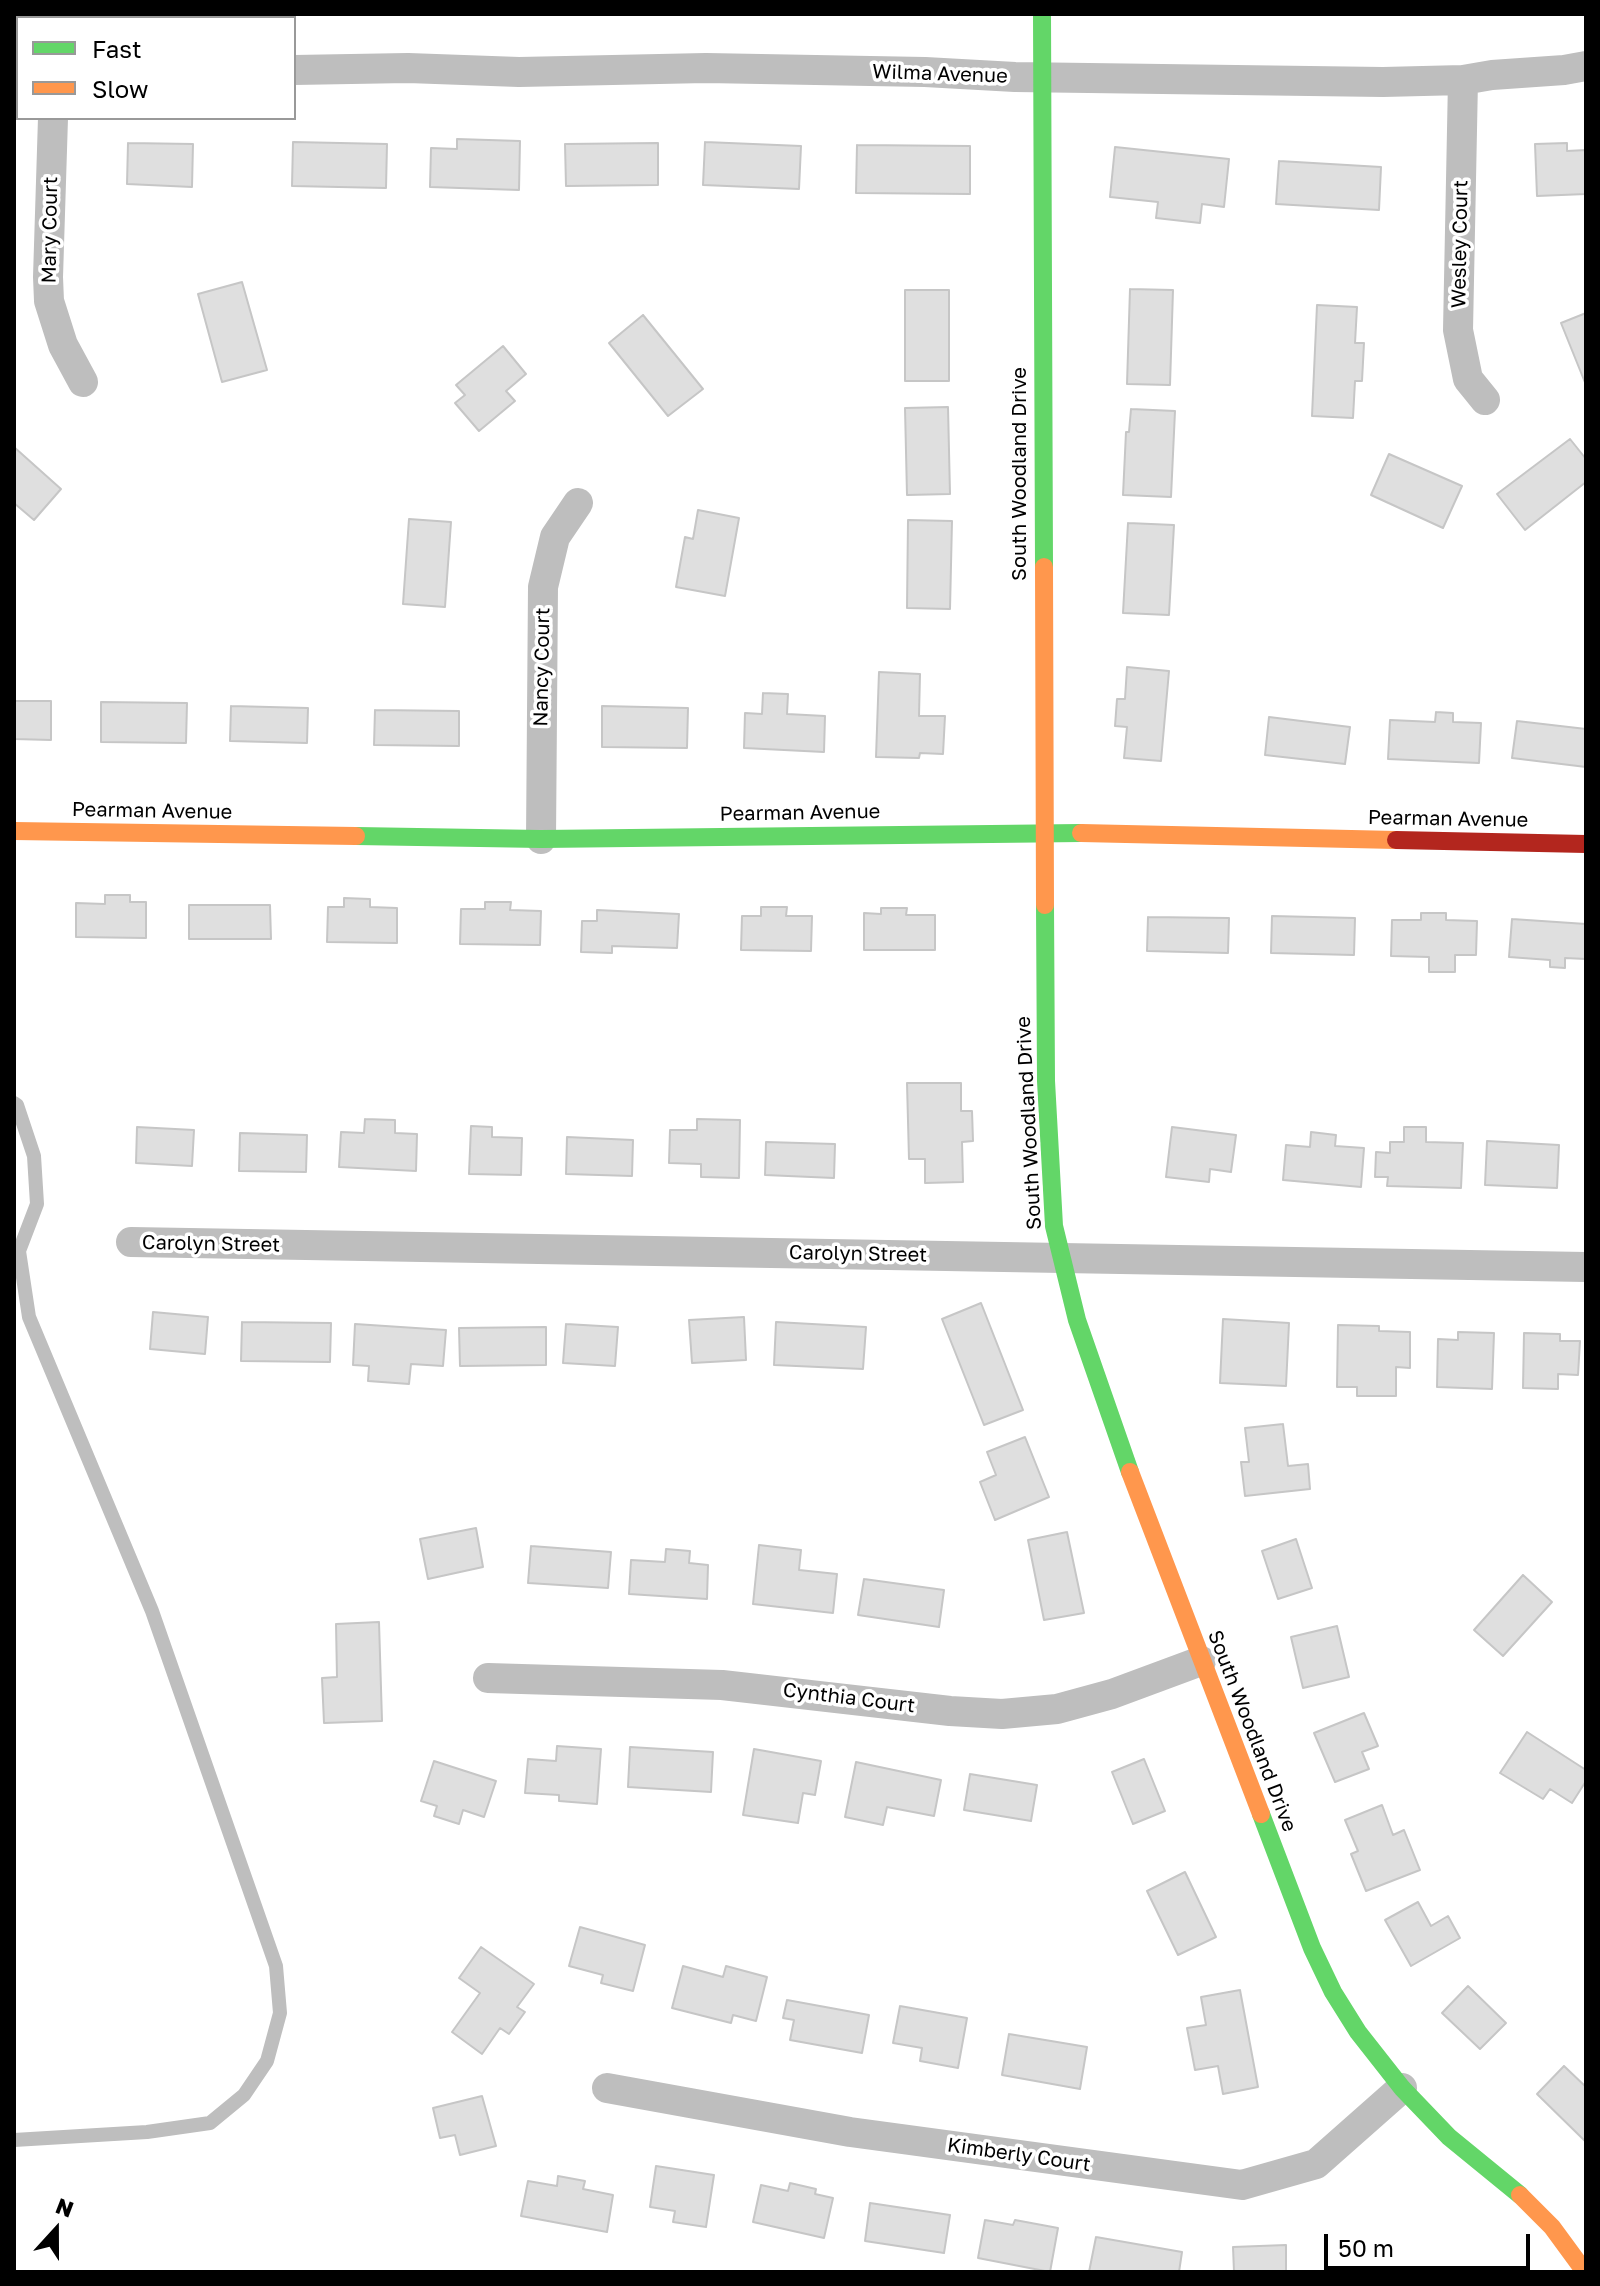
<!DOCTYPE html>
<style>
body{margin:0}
#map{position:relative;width:1600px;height:2286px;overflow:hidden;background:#fff;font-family:"Golos Text",sans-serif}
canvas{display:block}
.frame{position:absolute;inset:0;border:16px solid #000;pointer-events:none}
.legend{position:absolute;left:16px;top:16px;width:280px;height:104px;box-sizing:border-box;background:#fff;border:2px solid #999;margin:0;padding:10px 14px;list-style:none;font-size:24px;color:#000}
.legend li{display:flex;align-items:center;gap:16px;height:40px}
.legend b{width:40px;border:2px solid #999}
.north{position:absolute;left:16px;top:2190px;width:80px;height:80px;-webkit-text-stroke:6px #fff;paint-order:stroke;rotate:21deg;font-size:22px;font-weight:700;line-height:32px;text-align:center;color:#000}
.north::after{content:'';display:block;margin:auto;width:28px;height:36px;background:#000;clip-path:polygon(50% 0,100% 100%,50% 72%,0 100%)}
.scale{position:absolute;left:1324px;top:2234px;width:206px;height:36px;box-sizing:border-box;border:4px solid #000;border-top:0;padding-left:10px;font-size:24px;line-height:28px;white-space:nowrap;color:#000;-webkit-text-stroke:6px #fff;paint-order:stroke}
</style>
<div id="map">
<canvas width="1600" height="2286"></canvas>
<div class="frame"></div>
<ul class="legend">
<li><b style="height:10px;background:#63d668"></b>Fast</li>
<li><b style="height:10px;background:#ff974d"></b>Slow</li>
</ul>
<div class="north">N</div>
<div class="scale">50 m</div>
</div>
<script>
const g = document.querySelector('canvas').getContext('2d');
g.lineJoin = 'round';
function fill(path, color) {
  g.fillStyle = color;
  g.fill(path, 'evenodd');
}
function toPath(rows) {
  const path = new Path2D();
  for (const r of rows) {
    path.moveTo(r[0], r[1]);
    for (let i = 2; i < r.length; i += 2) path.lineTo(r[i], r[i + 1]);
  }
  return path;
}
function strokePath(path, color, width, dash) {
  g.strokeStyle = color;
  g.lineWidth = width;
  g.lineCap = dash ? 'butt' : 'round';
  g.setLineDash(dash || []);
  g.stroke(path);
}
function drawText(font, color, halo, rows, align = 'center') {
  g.font = font + ' "Golos Text",sans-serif';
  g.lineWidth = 7;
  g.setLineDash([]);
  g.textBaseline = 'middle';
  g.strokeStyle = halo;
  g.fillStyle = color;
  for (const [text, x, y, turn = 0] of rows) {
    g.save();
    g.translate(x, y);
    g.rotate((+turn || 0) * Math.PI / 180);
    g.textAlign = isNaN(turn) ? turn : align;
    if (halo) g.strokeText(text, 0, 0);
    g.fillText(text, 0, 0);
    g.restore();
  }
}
const building = toPath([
 [457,139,520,141,519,190,430,187,431,148,457,149,457,139],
 [293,142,387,144,386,188,292,186,293,142],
 [705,142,801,146,799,189,703,185,705,142],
 [128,143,193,144,192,187,127,184,128,143],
 [658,143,658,185,566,186,565,144,658,143],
 [1567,143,1567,151,1586,150,1586,194,1537,196,1535,144,1567,143],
 [857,145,970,146,970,194,856,193,857,145],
 [1115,147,1229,159,1224,207,1202,204,1200,223,1156,218,1158,202,1110,197,1115,147],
 [1279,161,1381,167,1379,210,1276,204,1279,161],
 [242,282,267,370,222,382,198,294,242,282],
 [1130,289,1173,290,1170,385,1127,384,1130,289],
 [905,290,949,290,949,381,905,381,905,290],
 [1317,305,1357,307,1355,343,1364,343,1362,381,1355,381,1353,418,1312,416,1317,305],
 [1586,313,1586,385,1561,323,1586,313],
 [643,315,703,389,668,416,609,343,643,315],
 [503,346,526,374,506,391,515,401,479,431,455,403,465,395,456,385,503,346],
 [948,407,950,494,907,495,905,408,948,407],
 [1131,409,1175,411,1171,497,1123,495,1126,432,1129,432,1131,409],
 [1570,439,1586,459,1586,482,1525,530,1497,494,1570,439],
 [14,447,61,489,34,520,14,503,14,447],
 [1389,454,1462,486,1443,528,1371,495,1389,454],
 [698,510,739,518,725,596,676,587,685,537,693,539,698,510],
 [409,519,451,522,445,607,403,604,409,519],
 [908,520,952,521,950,609,907,608,908,520],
 [1128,523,1174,525,1169,615,1123,613,1128,523],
 [1127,667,1169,671,1161,761,1124,758,1127,727,1115,726,1117,699,1125,699,1127,667],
 [879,672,920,674,919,716,945,716,943,754,920,753,919,758,876,757,879,672],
 [763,693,788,694,787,714,825,716,824,752,744,748,745,713,762,714,763,693],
 [14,701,51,701,51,740,14,739,14,701],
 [101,702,187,703,186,743,101,742,101,702],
 [231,706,308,708,307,743,230,741,231,706],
 [602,706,688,708,687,748,602,747,602,706],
 [375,710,459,711,459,746,374,745,375,710],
 [1436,712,1453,713,1453,722,1481,723,1479,763,1388,759,1390,720,1435,722,1436,712],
 [1269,717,1350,727,1345,764,1265,755,1269,717],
 [1517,721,1586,729,1586,767,1512,758,1517,721],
 [105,895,130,895,130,902,146,902,146,938,76,937,76,903,105,904,105,895],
 [344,898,370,899,370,907,397,908,397,943,327,942,328,907,344,907,344,898],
 [485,902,511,902,510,910,541,911,540,945,460,944,461,909,485,909,485,902],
 [189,905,270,905,271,939,189,939,189,905],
 [761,907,787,907,786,916,812,916,811,951,741,950,742,916,761,916,761,907],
 [881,908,907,908,906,915,935,915,935,950,864,950,864,913,881,914,881,908],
 [597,910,679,914,677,948,612,946,612,953,581,952,582,921,597,921,597,910],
 [1421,913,1446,913,1446,920,1477,921,1476,955,1455,955,1455,972,1429,972,1429,957,1391,956,1392,920,1421,920,1421,913],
 [1272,916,1355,918,1354,955,1271,953,1272,916],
 [1148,917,1229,918,1228,953,1147,951,1148,917],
 [1512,919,1586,924,1586,959,1565,958,1565,968,1550,967,1550,960,1509,957,1512,919],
 [907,1083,961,1083,961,1111,972,1111,973,1141,962,1142,963,1182,925,1183,925,1159,909,1159,907,1083],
 [365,1119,395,1120,395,1133,417,1134,416,1171,339,1167,341,1132,364,1133,365,1119],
 [697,1119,740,1120,739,1178,701,1177,701,1164,669,1163,670,1130,697,1130,697,1119],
 [471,1126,492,1127,492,1137,522,1138,521,1175,469,1174,471,1126],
 [137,1127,194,1130,192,1166,136,1163,137,1127],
 [1172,1127,1236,1135,1231,1172,1210,1169,1209,1182,1166,1177,1172,1127],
 [1404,1127,1426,1127,1426,1142,1463,1143,1461,1188,1387,1186,1388,1177,1375,1177,1376,1152,1390,1153,1390,1142,1404,1142,1404,1127],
 [1311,1132,1336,1135,1335,1146,1364,1148,1361,1187,1283,1180,1286,1145,1310,1147,1311,1132],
 [240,1133,307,1135,306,1172,239,1171,240,1133],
 [567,1137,633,1140,632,1176,566,1174,567,1137],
 [1487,1141,1559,1145,1557,1188,1485,1185,1487,1141],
 [766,1142,835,1144,834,1178,765,1175,766,1142],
 [981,1303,1023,1410,984,1425,942,1319,981,1303],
 [153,1312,208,1317,205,1354,150,1349,153,1312],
 [744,1317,746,1360,692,1363,689,1320,744,1317],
 [1223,1319,1289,1323,1286,1386,1220,1383,1223,1319],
 [242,1322,331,1323,330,1362,241,1361,242,1322],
 [776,1322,866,1327,863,1369,774,1365,776,1322],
 [355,1324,446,1330,443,1366,411,1364,409,1384,368,1381,369,1366,353,1365,355,1324],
 [566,1324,618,1327,615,1366,563,1363,566,1324],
 [1338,1325,1379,1326,1379,1331,1410,1332,1410,1368,1396,1367,1396,1396,1357,1396,1357,1387,1337,1387,1338,1325],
 [546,1327,546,1365,460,1366,459,1328,546,1327],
 [1458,1332,1494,1333,1492,1389,1437,1387,1438,1339,1458,1340,1458,1332],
 [1524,1333,1560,1334,1560,1341,1580,1341,1578,1375,1558,1374,1558,1389,1523,1388,1524,1333],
 [1283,1424,1288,1466,1308,1464,1310,1489,1245,1496,1241,1462,1249,1462,1245,1428,1283,1424],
 [1025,1437,1049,1497,995,1520,980,1482,996,1475,987,1452,1025,1437],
 [476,1528,483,1567,428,1579,420,1539,476,1528],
 [1067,1532,1084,1613,1044,1620,1028,1540,1067,1532],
 [1296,1539,1312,1588,1278,1599,1262,1551,1296,1539],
 [759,1545,801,1550,799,1570,837,1574,833,1613,753,1604,759,1545],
 [531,1546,611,1552,608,1588,528,1583,531,1546],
 [666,1549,690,1551,689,1563,708,1565,707,1599,629,1594,631,1560,665,1562,666,1549],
 [1523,1575,1552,1602,1503,1656,1474,1630,1523,1575],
 [864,1579,944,1590,939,1627,858,1615,864,1579],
 [379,1622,382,1721,324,1723,322,1678,337,1677,336,1624,379,1622],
 [1337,1626,1349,1677,1303,1688,1291,1637,1337,1626],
 [1364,1713,1378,1746,1362,1752,1369,1769,1335,1782,1314,1733,1364,1713],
 [1527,1732,1586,1770,1586,1781,1572,1803,1550,1789,1543,1799,1500,1773,1527,1732],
 [557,1746,601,1749,597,1804,559,1801,559,1795,525,1793,528,1759,556,1761,557,1746],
 [630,1747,713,1752,711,1792,628,1787,630,1747],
 [754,1749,821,1761,815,1795,803,1793,798,1823,743,1815,754,1749],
 [1144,1759,1165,1811,1133,1824,1112,1772,1144,1759],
 [434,1761,496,1781,484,1817,463,1810,459,1824,434,1816,437,1806,421,1801,434,1761],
 [856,1762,941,1780,934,1816,887,1807,883,1825,845,1817,856,1762],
 [970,1774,1037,1785,1031,1821,964,1810,970,1774],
 [1382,1805,1393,1835,1404,1830,1420,1870,1366,1891,1351,1854,1358,1851,1345,1820,1382,1805],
 [1185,1872,1216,1937,1178,1955,1147,1891,1185,1872],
 [1418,1902,1431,1926,1448,1916,1460,1938,1411,1966,1385,1920,1418,1902],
 [580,1927,645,1945,633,1991,601,1983,603,1975,569,1966,580,1927],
 [481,1947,534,1984,517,2007,525,2012,509,2034,500,2028,482,2054,452,2032,480,1993,459,1978,481,1947],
 [683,1966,723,1977,726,1966,767,1977,756,2021,733,2015,731,2023,672,2008,683,1966],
 [1468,1986,1506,2023,1480,2049,1442,2013,1468,1986],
 [1240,1990,1258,2087,1223,2094,1218,2066,1195,2070,1187,2028,1206,2025,1201,1997,1240,1990],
 [787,2000,869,2015,862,2053,790,2040,794,2020,783,2018,787,2000],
 [900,2006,967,2018,958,2068,920,2061,922,2048,893,2043,900,2006],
 [1009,2034,1087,2047,1080,2089,1002,2075,1009,2034],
 [1564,2066,1586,2087,1586,2142,1537,2094,1564,2066],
 [482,2096,496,2146,460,2155,455,2135,440,2138,433,2108,482,2096],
 [656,2166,714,2175,706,2227,673,2222,675,2211,650,2207,656,2166],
 [558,2176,585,2181,583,2189,613,2195,607,2232,521,2216,528,2181,557,2186,558,2176],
 [790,2183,816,2189,815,2194,833,2198,824,2238,753,2222,761,2185,788,2191,790,2183],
 [870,2203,950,2215,944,2253,865,2241,870,2203],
 [985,2220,1013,2225,1015,2220,1058,2228,1050,2272,978,2258,985,2220],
 [1096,2237,1182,2252,1179,2272,1089,2272,1096,2237],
 [1286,2245,1286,2272,1234,2272,1233,2247,1286,2245]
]);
fill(building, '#dfdfdf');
strokePath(building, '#c6c6c6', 2);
strokePath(toPath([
 [57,18,58,14],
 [14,1103,17,1105,34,1156,37,1204,19,1251,29,1317,152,1611,276,1966,280,2013,267,2061,244,2095,210,2123,147,2132,14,2140]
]), '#bebebe', 14);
strokePath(toPath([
 [14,64,18,64],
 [294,70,408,68,519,72,706,68,925,72,1015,77,1383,82,1463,80,1492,75,1564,70,1586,66],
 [1463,80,1458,330,1468,379,1485,400],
 [53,118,48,277,49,301,63,345,83,382],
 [541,839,543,587,555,537,578,503],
 [131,1242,1586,1267],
 [488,1678,722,1685,950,1711,1002,1714,1057,1709,1112,1694,1201,1661],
 [607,2088,850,2132,1242,2185,1316,2164,1402,2088]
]), '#bebebe', 30);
strokePath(toPath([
 [1042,14,1044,567],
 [356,836,541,839,1081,833],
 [1045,905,1046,1081,1054,1226,1077,1320,1130,1472],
 [1261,1814,1312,1948,1333,1992,1358,2032,1402,2088,1449,2137,1520,2195]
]), '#63d668', 18);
strokePath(toPath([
 [1044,567,1045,905],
 [14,831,356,836],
 [1081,833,1396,840],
 [1130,1472,1261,1814],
 [1520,2195,1552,2227,1585,2272]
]), '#ff974d', 18);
strokePath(toPath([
 [1396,840,1586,844]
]), '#b3261e', 18);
drawText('20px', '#000', '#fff', [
 ["Wilma Avenue",940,74,2],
 ["Mary Court",50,230,-89],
 ["Wesley Court",1460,244,-89],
 ["South Woodland Drive",1020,474,-90],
 ["Nancy Court",542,667,-89],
 ["Pearman Avenue",152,811,1],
 ["Pearman Avenue",800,813,-1],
 ["Pearman Avenue",1448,819,1],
 ["South Woodland Drive",1029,1123,-93],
 ["Carolyn Street",211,1244,1],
 ["Carolyn Street",858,1254,1],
 ["Cynthia Court",849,1698,7],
 ["South Woodland Drive",1252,1731,69],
 ["Kimberly Court",1019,2155,8]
]);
</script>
